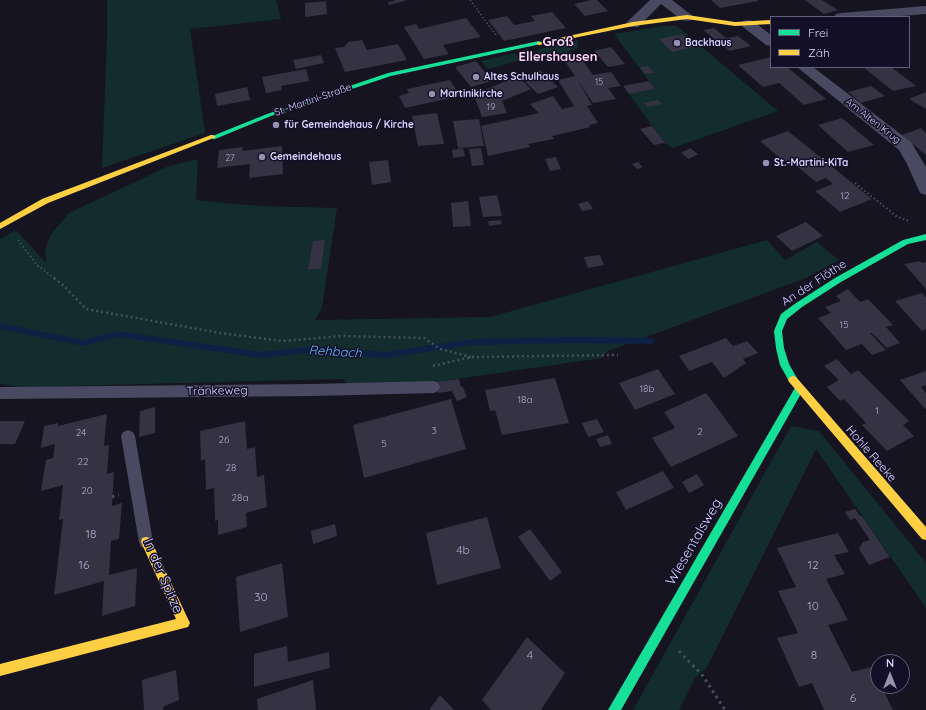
<!DOCTYPE html>
<meta charset="utf-8">
<style>
body{margin:0}
#map{position:relative;width:926px;height:710px;overflow:hidden;background:#161421;font-family:Quicksand,sans-serif}
canvas{display:block}
.legend{position:absolute;left:770px;top:16px;width:140px;height:52px;box-sizing:border-box;background:#130f26;border:1px solid #625e7d;margin:0;padding:5px 7px;list-style:none;font-size:12px;color:#d9d4ff}
.legend li{display:flex;align-items:center;gap:8px;height:20px}
.legend b{width:20px;border:1px solid #625e7d}
.north{position:absolute;left:870px;top:654px;width:40px;height:40px;box-sizing:border-box;background:#130f26;border:1px solid #625e7d;border-radius:50%;rotate:0deg;font-size:11px;font-weight:700;line-height:16px;text-align:center;color:#d9d4ff}
.north::after{content:'';display:block;margin:auto;width:14px;height:18px;background:#9591b1;clip-path:polygon(50% 0,100% 100%,50% 72%,0 100%)}
</style>
<div id="map">
<canvas width="926" height="710"></canvas>
<ul class="legend">
<li><b style="height:5px;background:#16e098"></b>Frei</li>
<li><b style="height:5px;background:#ffcf43"></b>Zäh</li>
</ul>
<div class="north">N</div>
</div>
<script>
const g = document.querySelector('canvas').getContext('2d');
g.lineJoin = 'round';
function fill(path, color) {
  g.fillStyle = color;
  g.fill(path, 'evenodd');
}
function toPath(rows) {
  const path = new Path2D();
  for (const r of rows) {
    path.moveTo(r[0], r[1]);
    for (let i = 2; i < r.length; i += 2) path.lineTo(r[i], r[i + 1]);
  }
  return path;
}
function strokePath(path, color, width, dash) {
  g.strokeStyle = color;
  g.lineWidth = width;
  g.lineCap = dash ? 'butt' : 'round';
  g.setLineDash(dash || []);
  g.stroke(path);
}
function drawText(font, color, halo, rows, align = 'center') {
  g.font = font + ' Quicksand,sans-serif';
  g.lineWidth = 3;
  g.setLineDash([]);
  g.textBaseline = 'middle';
  g.strokeStyle = halo;
  g.fillStyle = color;
  for (const [text, x, y, turn = 0] of rows) {
    g.save();
    g.translate(x, y);
    g.rotate((+turn || 0) * Math.PI / 180);
    g.textAlign = isNaN(turn) ? turn : align;
    if (halo) g.strokeText(text, 0, 0);
    g.fillText(text, 0, 0);
    g.restore();
  }
}
fill(toPath([
 [107,0,276,0,281,19,190,29,205,133,102,168,107,37],
 [662,26,677,26,778,111,673,148,665,143,652,126,629,94,655,89,614,34],
 [578,40,578,47,574,50,542,59,535,53,539,49],
 [515,53,521,60,488,69,481,61],
 [198,159,196,200,258,206,337,208,322,308,315,320,490,317,767,240,785,260,817,242,839,260,806,278,608,351,602,358,436,382,349,385,343,379,23,387,0,384,0,239,16,230,46,263,45,250,51,234,69,213,169,166],
 [791,426,819,431,926,563,926,608,816,449,707,667,695,678,679,710,633,710]
]), '#132c2d');
fill(toPath([
 [0,323,83,340,118,331,262,352,316,346,385,352,473,339,577,337,651,338,654,339,655,341,654,343,651,344,577,343,473,345,385,358,316,352,262,358,118,337,83,346,0,329,0,323]
]), '#0d2144');
fill(toPath([
 [394,0,405,0,405,1,389,5,388,2,395,1],
 [591,0,597,0,608,11,585,16,574,4],
 [711,0,758,0,758,1,720,8],
 [805,0,822,0,838,10,824,14],
 [326,1,327,14,305,17,305,3],
 [552,12,566,28,504,41,488,20,507,16,514,25,535,21,531,16],
 [466,18,481,37,443,45,449,54,424,59,404,27,416,24,419,29],
 [714,28,726,38,738,36,751,46,730,51,703,30],
 [682,34,695,47,672,52,659,39],
 [362,40,367,50,398,44,407,60,345,72,335,48,344,47,348,42],
 [611,47,625,64,608,67,594,51],
 [321,55,324,63,296,69,293,60],
 [579,55,593,75,611,72,621,86,608,88,616,99,593,103,578,81,592,105,587,106,598,123,589,125,591,127,552,136,554,139,528,144,530,147,488,156,481,126,539,113,530,104,553,96,562,109,574,106,558,80,575,76,564,60],
 [771,57,771,67,787,67,826,99,804,105,779,83,763,87,738,65],
 [476,61,492,81,471,87,455,67],
 [648,66,654,73,645,74,640,67],
 [863,67,891,67,916,86,893,91],
 [306,69,309,81,281,86,282,90,266,93,262,77],
 [540,70,558,87,538,94,520,77],
 [517,76,531,89,502,101,507,113,482,117,474,95],
 [450,80,460,96,405,108,399,96,409,93,407,89],
 [649,81,655,89,629,94,623,86],
 [871,86,885,96,861,103,848,92],
 [247,87,250,100,217,106,215,94],
 [926,92,926,109,909,99],
 [658,100,662,104,647,107,644,103],
 [437,113,444,144,418,146,412,116],
 [842,118,874,145,848,152,818,125],
 [479,119,484,146,458,148,453,121],
 [652,126,665,143,654,145,640,129],
 [921,128,926,133,926,155,902,135],
 [788,131,872,199,840,212,815,191,833,184,826,178,816,182,793,163,788,165,760,141],
 [282,146,283,174,249,178,250,164,217,168,219,150,243,147,242,151],
 [463,148,465,156,453,158,452,150],
 [481,148,484,165,472,166,469,149],
 [690,148,698,154,689,159,681,153],
 [556,157,561,169,550,171,545,159],
 [388,160,391,182,372,185,369,162],
 [638,162,643,167,637,169,632,164],
 [497,195,502,216,483,217,479,197],
 [468,201,471,226,453,227,451,203],
 [588,201,593,209,582,211,578,204],
 [501,220,502,224,489,226,488,221],
 [806,222,823,236,792,251,776,236],
 [325,240,321,269,308,269,313,241],
 [600,255,604,265,588,268,584,257],
 [920,261,922,263,926,262,926,289,904,264],
 [848,289,860,302,868,299,893,325,886,327,900,343,887,348,872,333,870,333,886,350,872,355,862,344,846,350,818,318,831,313,825,307,841,301,836,296],
 [922,293,926,298,926,329,922,331,895,301],
 [726,338,733,346,747,341,758,353,743,359,746,363,724,378,712,362,689,371,679,356],
 [837,359,851,374,858,370,909,421,903,425,914,436,887,451,862,425,866,423,844,399,840,401,827,387,839,380,824,366],
 [658,369,675,394,635,410,619,383],
 [926,371,926,385,921,387,926,393,926,410,900,380],
 [555,378,569,423,502,435,495,410,490,411,485,390],
 [459,379,461,387,463,387,467,397,457,401,452,391,438,393,436,382],
 [706,393,738,436,671,467,652,438,675,428,664,412],
 [451,399,466,449,364,478,353,425],
 [155,407,155,433,139,437,140,411],
 [107,414,104,446,109,445,107,474,114,472,112,506,122,503,119,539,111,541,109,575,137,568,135,606,102,616,104,581,54,595,63,519,59,520,63,485,41,491,46,460,53,458,55,444,41,448,44,426,58,423,58,426],
 [597,419,604,432,588,437,582,423],
 [0,421,25,421,15,444,0,444],
 [245,421,247,449,255,447,257,477,264,475,267,507,246,513,247,527,218,535,218,520,215,521,214,488,206,490,205,459,201,461,200,431],
 [608,435,612,444,600,447,596,439],
 [663,471,674,488,626,510,616,492],
 [697,474,704,485,689,493,682,482],
 [855,509,860,516,862,516,890,557,869,565,859,549,863,542,870,540,855,518,850,520,845,512],
 [487,517,501,568,437,585,426,533],
 [335,524,337,536,313,544,311,531],
 [530,529,562,572,550,581,518,537],
 [838,533,849,552,834,555,845,574,826,579,848,620,828,625,852,672,871,667,878,681,878,686,881,686,893,710,824,710,812,683,799,687,777,638,798,633,778,591,796,587,777,548],
 [282,563,288,617,240,632,236,577],
 [527,637,565,673,541,710,491,710,482,700],
 [287,646,288,662,329,652,330,668,254,687,254,654],
 [176,670,179,700,163,707,163,710,144,710,142,680],
 [313,680,316,710,258,710,257,699],
 [440,695,454,710,429,710]
]), '#343243');
strokePath(toPath([
 [470,0,496,35]
]), '#44505f', 1.5, [1.5, 2]);
strokePath(toPath([
 [855,183,896,216,909,221],
 [18,240,37,265,55,279]
]), '#44505f', 2, [1.5, 2.5]);
strokePath(toPath([
 [54,278,64,286,86,309,220,333,282,341,343,336,424,338,440,349,471,357],
 [433,366,471,357,618,355]
]), '#44505f', 2.5, [2, 3]);
strokePath(toPath([
 [112,497,119,495],
 [679,651,703,676,725,710]
]), '#44505f', 3, [2.5, 4]);
fill(toPath([
 [434,381,438,383,440,387,438,391,434,393,313,396,0,399,0,387,313,384,434,381],
 [128,430,133,432,135,436,153,542,151,547,146,549,141,547,139,542,121,436,123,432,128,430]
]), '#4a4962');
fill(toPath([
 [650,0,672,0,694,17,692,20,687,21,682,20,661,4,638,27,628,27,626,24,628,21,650,0],
 [926,6,926,14,889,17,834,17,836,14,841,13,926,6],
 [748,20,753,21,771,35,771,46,766,45,743,27,741,24,743,21,748,20],
 [797,67,813,67,911,142,926,167,926,195,920,193,907,164,899,150,797,67]
]), '#4a4962');
fill(toPath([
 [539,41,541,42,541,44,391,76,271,116,215,139,213,139,210,137,267,114,388,73,539,41],
 [926,234,926,240,908,244,841,282,802,307,787,319,782,331,784,348,789,364,798,380,796,383,793,384,790,383,780,365,776,348,774,331,781,314,796,303,835,278,903,240,926,234],
 [799,385,802,386,804,389,802,392,621,710,608,710,796,386,799,385]
]), '#16e098');
fill(toPath([
 [687,15,735,22,771,20,771,24,735,26,687,19,633,26,539,45,536,43,633,22,687,15],
 [211,135,213,135,216,137,48,203,0,229,0,223,42,199,211,135],
 [793,376,796,377,926,527,926,540,922,539,790,383,788,380,790,377,793,376],
 [146,537,150,538,188,619,190,623,188,627,0,676,0,664,176,619,141,542,142,538,146,537]
]), '#ffcf43');
for (const [x, y, r, color] of [
 [677,43,4,"#9591b1"],
 [476,77,4,"#9591b1"],
 [432,94,4,"#9591b1"],
 [276,125,4,"#9591b1"],
 [262,157,4,"#9591b1"],
 [766,163,4,"#9591b1"]
]) {
  const dot = new Path2D();
  dot.arc(x, y, r, 0, 2 * Math.PI);
  g.fillStyle = color;
  g.fill(dot);
  strokePath(dot, '#130f26', 1.5);
}
drawText('9px', '#b0acd0', null, [
 ["15",599,82],
 ["19",491,107],
 ["27",230,158]
]);
drawText('bold 10px', '#d9d4ff', '#130f26', [
 ["Backhaus",685,43],
 ["Altes Schulhaus",484,77],
 ["Martinikirche",440,94],
 ["für Gemeindehaus / Kirche",284,125],
 ["Gemeindehaus",270,157],
 ["St.-Martini-KiTa",774,163]
], 'left');
drawText('10px', '#d9d4ff', '#130f26', [
 ["St.-Martini-Straße",313,100,-19],
 ["Am Alten Krug",873,121,38]
]);
drawText('10px', '#b0acd0', null, [
 ["12",845,196],
 ["15",844,325],
 ["18b",647,389],
 ["18a",525,400],
 ["1",877,411],
 ["3",434,431],
 ["2",700,432],
 ["24",81,433],
 ["26",224,440],
 ["5",384,444],
 ["22",83,462],
 ["28",231,468],
 ["20",87,491],
 ["28a",240,498]
]);
drawText('12px', '#d9d4ff', '#130f26', [
 ["An der Flöthe",814,283,-33],
 ["Tränkeweg",217,391,-1],
 ["Hohle Reeke",871,454,49]
]);
drawText('12px', '#b0acd0', null, [
 ["18",91,534],
 ["4b",463,550],
 ["16",84,565],
 ["12",813,565],
 ["30",261,597],
 ["10",813,606],
 ["4",530,655],
 ["8",814,655],
 ["6",853,698]
]);
drawText('bold 13px', '#ffd6f0', '#130f26', [
 ["Groß",558,42],
 ["Ellershausen",558,57]
]);
drawText('italic 13px', '#62b6ff', '#130f26', [
 ["Rehbach",335,352,3]
]);
drawText('14px', '#d9d4ff', '#130f26', [
 ["Wiesentalsweg",694,542,-60],
 ["In der Spitze",163,576,67]
]);
</script>
